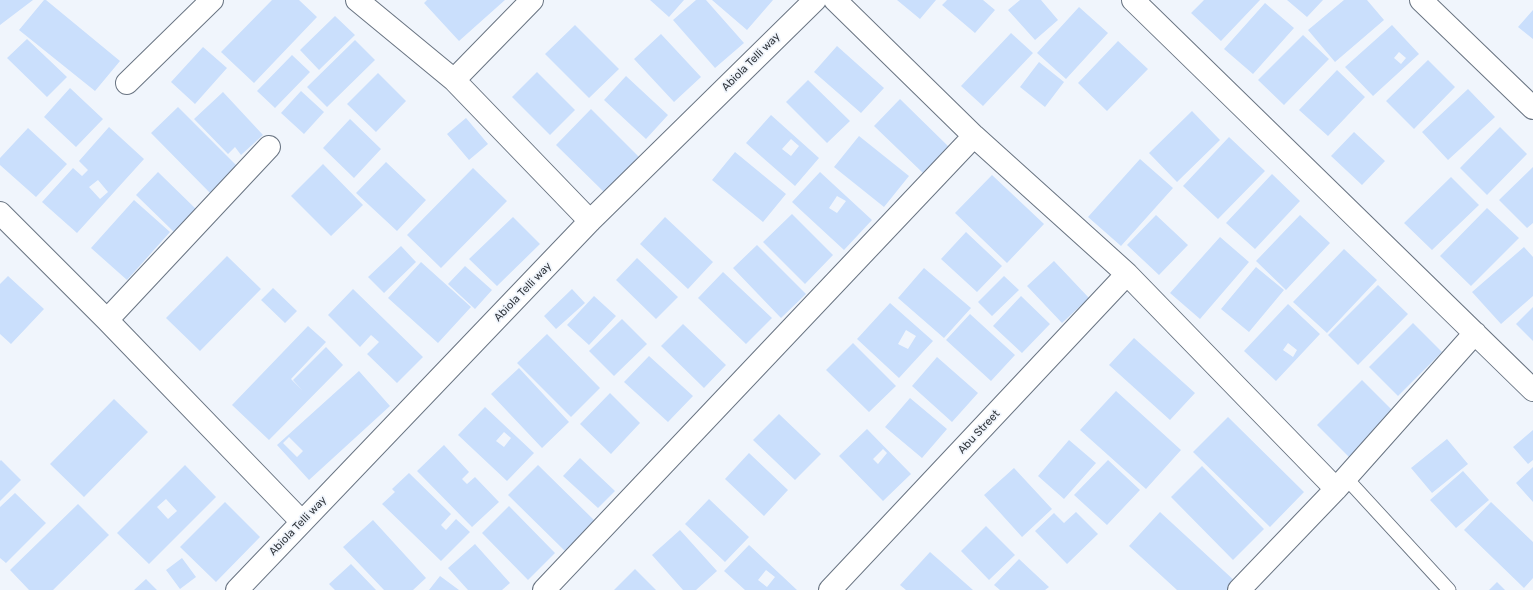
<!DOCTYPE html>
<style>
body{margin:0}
canvas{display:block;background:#f0f5fc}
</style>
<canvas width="1533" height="590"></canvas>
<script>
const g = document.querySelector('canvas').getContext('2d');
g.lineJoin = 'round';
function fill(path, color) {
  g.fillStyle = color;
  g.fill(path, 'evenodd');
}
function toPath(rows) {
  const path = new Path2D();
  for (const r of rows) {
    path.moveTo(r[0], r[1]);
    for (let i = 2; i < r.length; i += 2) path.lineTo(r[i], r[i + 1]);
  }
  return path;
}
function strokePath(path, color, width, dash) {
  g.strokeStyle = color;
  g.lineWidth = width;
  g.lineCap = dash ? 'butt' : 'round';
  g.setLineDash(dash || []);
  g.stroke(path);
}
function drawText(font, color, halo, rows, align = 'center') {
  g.font = font + ' Rubik,sans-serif';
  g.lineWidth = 3.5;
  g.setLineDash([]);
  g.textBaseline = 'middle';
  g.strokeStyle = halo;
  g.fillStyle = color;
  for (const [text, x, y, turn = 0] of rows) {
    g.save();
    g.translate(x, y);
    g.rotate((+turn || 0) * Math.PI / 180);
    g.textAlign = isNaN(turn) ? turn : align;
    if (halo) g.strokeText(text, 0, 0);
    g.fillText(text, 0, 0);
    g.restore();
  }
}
fill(toPath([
 [0,0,33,0,0,25],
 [44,0,46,0,120,61,95,91,19,30],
 [272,0,299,0,317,17,254,83,221,52],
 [427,0,505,0,459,41,424,3],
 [650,0,684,0,669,17],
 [696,0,706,0,744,43,715,68,673,20],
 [712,0,773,0,747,30],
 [897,0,936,0,920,19],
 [947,0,983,0,995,10,975,33,942,5],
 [1020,0,1041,0,1058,20,1035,40,1008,10],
 [1204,0,1260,0,1221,41,1191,13],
 [1287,0,1323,0,1307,17],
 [1344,0,1367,0,1384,20,1335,62,1308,30],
 [1265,3,1294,28,1253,74,1224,49],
 [1079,7,1108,33,1066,79,1037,53],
 [1533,10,1533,39,1518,27],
 [335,16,355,35,319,70,300,50],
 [575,25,619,69,589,98,545,54],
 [1392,25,1419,54,1373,96,1345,67],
 [1399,52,1406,58,1401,64,1394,58],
 [1011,33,1033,53,983,106,961,86],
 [661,34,701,77,674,102,634,59],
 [1303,35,1329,59,1284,105,1258,80],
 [27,39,67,77,47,97,7,58],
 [355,40,375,60,327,107,307,87],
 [1118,41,1148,69,1107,111,1078,83],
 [837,46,884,88,861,113,814,72],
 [203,47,227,68,195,104,171,82],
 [292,55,310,72,275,108,257,91],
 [1428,60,1455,87,1414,129,1386,101],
 [1039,62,1064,82,1045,107,1020,87],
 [1337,70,1365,97,1328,136,1299,110],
 [537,72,575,110,550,135,512,97],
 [378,73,406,101,376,132,347,104],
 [626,76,668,115,646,139,604,100],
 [808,80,850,121,827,143,786,102],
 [70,88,103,119,76,147,44,117],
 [1468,89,1495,117,1448,160,1422,132],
 [301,91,324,112,304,134,281,113],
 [223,92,263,135,241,155,235,147,228,154,194,119],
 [900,99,949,147,923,173,874,126],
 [178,107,239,168,212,195,151,133],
 [591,109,641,159,606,194,556,145],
 [1192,111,1220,140,1177,182,1149,153],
 [771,115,819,158,795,186,746,143],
 [791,139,799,146,791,156,782,149],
 [466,118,488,144,469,160,447,134],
 [350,119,381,149,354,178,323,148],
 [109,127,144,159,77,233,42,202,73,168,82,176,88,170,79,161],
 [98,180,108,192,100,199,89,187],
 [1500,127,1527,154,1487,195,1460,168],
 [28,128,67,164,36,197,0,165,0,158],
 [1354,132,1385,161,1362,185,1331,156],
 [859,136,909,176,884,207,834,167],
 [1229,137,1265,171,1218,219,1183,186],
 [735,152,786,194,763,222,712,180],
 [1140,159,1173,188,1121,246,1088,217],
 [386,162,426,200,397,231,356,193],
 [323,164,363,205,331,236,291,196],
 [1533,167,1533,223,1527,228,1499,200],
 [473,168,507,201,441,268,407,235],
 [158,172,198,211,175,233,136,195],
 [820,172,872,220,844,250,792,202],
 [837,196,846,201,837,213,829,208],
 [1272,174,1300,201,1255,249,1226,223],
 [992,175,1044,224,1007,263,955,213],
 [1451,177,1479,205,1432,250,1404,223],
 [134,200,170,232,127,280,91,248],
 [1487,208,1519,238,1471,286,1440,256],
 [792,214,833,255,805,284,763,242],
 [1156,215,1188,245,1159,275,1127,245],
 [1300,215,1330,243,1286,290,1256,261],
 [513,217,540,244,497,286,469,259],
 [665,217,713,262,688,289,640,244],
 [966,232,1002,266,977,292,941,259],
 [1220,237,1249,262,1200,319,1170,293],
 [757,245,806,294,781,318,733,268],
 [401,246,416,262,384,293,368,277],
 [1524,247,1533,257,1533,296,1501,324,1472,292],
 [1344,249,1377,280,1327,333,1293,302],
 [227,256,261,289,200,351,166,318],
 [637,258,678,297,656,319,616,280],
 [1054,261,1089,298,1062,323,1027,286],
 [421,262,471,307,438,343,388,298],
 [465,266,492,290,475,309,448,284],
 [1256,267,1284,290,1249,332,1221,309],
 [924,268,971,308,944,338,898,298],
 [723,272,772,318,746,344,698,298],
 [8,276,44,309,11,344,0,334,0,284],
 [1004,276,1019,290,992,316,978,302],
 [1378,285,1408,314,1358,365,1328,335],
 [273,288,297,311,285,323,261,300],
 [353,289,423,357,397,383,367,354,379,342,371,335,360,347,328,315],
 [572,289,585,303,556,329,544,316],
 [594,296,616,316,589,345,567,325],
 [1021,296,1050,324,1022,353,993,326],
 [890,303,933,341,899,378,857,339],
 [906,330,916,336,908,349,898,344],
 [1288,304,1320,334,1276,381,1244,351],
 [1288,343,1297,350,1293,357,1283,350],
 [1533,307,1533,341,1516,324],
 [970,314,1015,355,991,381,946,340],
 [622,319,647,344,614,376,589,351],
 [1413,323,1442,352,1398,396,1369,367],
 [683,324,726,365,704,388,661,346],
 [308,326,326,342,291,379,302,390,293,380,326,347,343,365,269,440,232,405],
 [547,334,600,388,571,417,517,363],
 [1134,338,1195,393,1170,420,1109,365],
 [853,343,896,386,869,412,826,370],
 [649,356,693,396,668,422,624,382],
 [937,357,978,393,952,422,912,386],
 [519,368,569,422,542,448,491,394],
 [359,371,390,406,309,480,277,445],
 [289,437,303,451,297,457,283,443],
 [1362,380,1395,413,1350,458,1317,425],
 [1116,391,1181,450,1146,489,1080,430],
 [610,393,640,423,611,454,580,424],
 [910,398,947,429,922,458,885,427],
 [114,399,148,432,84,497,50,464],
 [485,407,534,453,507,481,458,435],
 [504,432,511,438,504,447,496,441],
 [779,414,821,454,795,480,753,440],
 [1228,417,1304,492,1270,527,1193,452],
 [867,429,911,474,883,501,839,456],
 [883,449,887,453,878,464,873,459],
 [1533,430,1533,460,1528,464,1513,447],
 [1447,439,1468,464,1432,493,1411,468],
 [1069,440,1096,463,1064,499,1038,476],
 [444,445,469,472,462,479,467,484,475,477,499,502,472,527,417,471],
 [749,453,788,490,764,516,725,479],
 [580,458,615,491,598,508,563,476],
 [1,460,21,480,0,501,0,461],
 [1108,460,1140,490,1107,525,1074,495],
 [185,465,216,497,149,564,117,533],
 [166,499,177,511,168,519,157,507],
 [538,465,597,523,567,553,508,495],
 [1202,466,1264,529,1233,560,1171,497],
 [1533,467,1533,502,1516,483],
 [1014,468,1052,509,1022,537,984,495],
 [1463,471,1489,500,1456,528,1430,500],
 [409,473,451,514,441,525,446,530,456,519,470,532,441,561,382,504,395,492,392,489],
 [15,493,46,523,6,563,0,558,0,507],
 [709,499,749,537,725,562,685,524],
 [225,502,260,537,216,582,180,547],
 [1491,502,1533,542,1533,578,1524,588,1464,530],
 [78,504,109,535,53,590,29,590,10,570],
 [509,506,555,553,528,580,482,533],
 [1076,512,1098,534,1067,564,1035,531,1054,513,1064,523],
 [1160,512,1237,583,1230,590,1177,590,1129,546],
 [373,520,426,578,413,590,384,590,343,547],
 [986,526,1015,555,989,580,961,551],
 [680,530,717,571,696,590,683,590,652,555],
 [475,544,510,583,502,590,468,590,448,568],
 [749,545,797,590,745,590,724,571],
 [766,570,775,577,767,587,758,580],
 [930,552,973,590,906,590,900,585],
 [182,558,196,577,180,589,166,570],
 [1019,559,1049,587,1045,590,1000,590,994,585],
 [351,564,376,590,335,590,329,584],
 [635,569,656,590,614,590],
 [440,576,459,590,429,590],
 [146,579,157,590,134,590],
 [1497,582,1505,590,1489,590]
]), '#cadffc');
const service = toPath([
 [1346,478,1449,590]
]);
const minor = toPath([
 [357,0,454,80,590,221],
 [835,0,974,136,1127,274,1336,489],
 [1133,0,1533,390],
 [1421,0,1533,108],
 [454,80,532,0],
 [127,83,212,0],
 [0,213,107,320,302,522],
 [107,320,269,147],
 [237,590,590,221,815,0],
 [544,590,974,136],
 [830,590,1127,274],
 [1239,590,1336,489,1475,333]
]);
strokePath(service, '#697482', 15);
strokePath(minor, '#697482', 24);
strokePath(service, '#fff', 13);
strokePath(minor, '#fff', 22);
drawText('11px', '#31363c', '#f0f5fc', [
 ["Abiola Telli way",751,62,-45],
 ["Abiola Telli way",523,292,-46],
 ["Abu Street",979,432,-47],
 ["Abiola Telli way",298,526,-46]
]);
</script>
